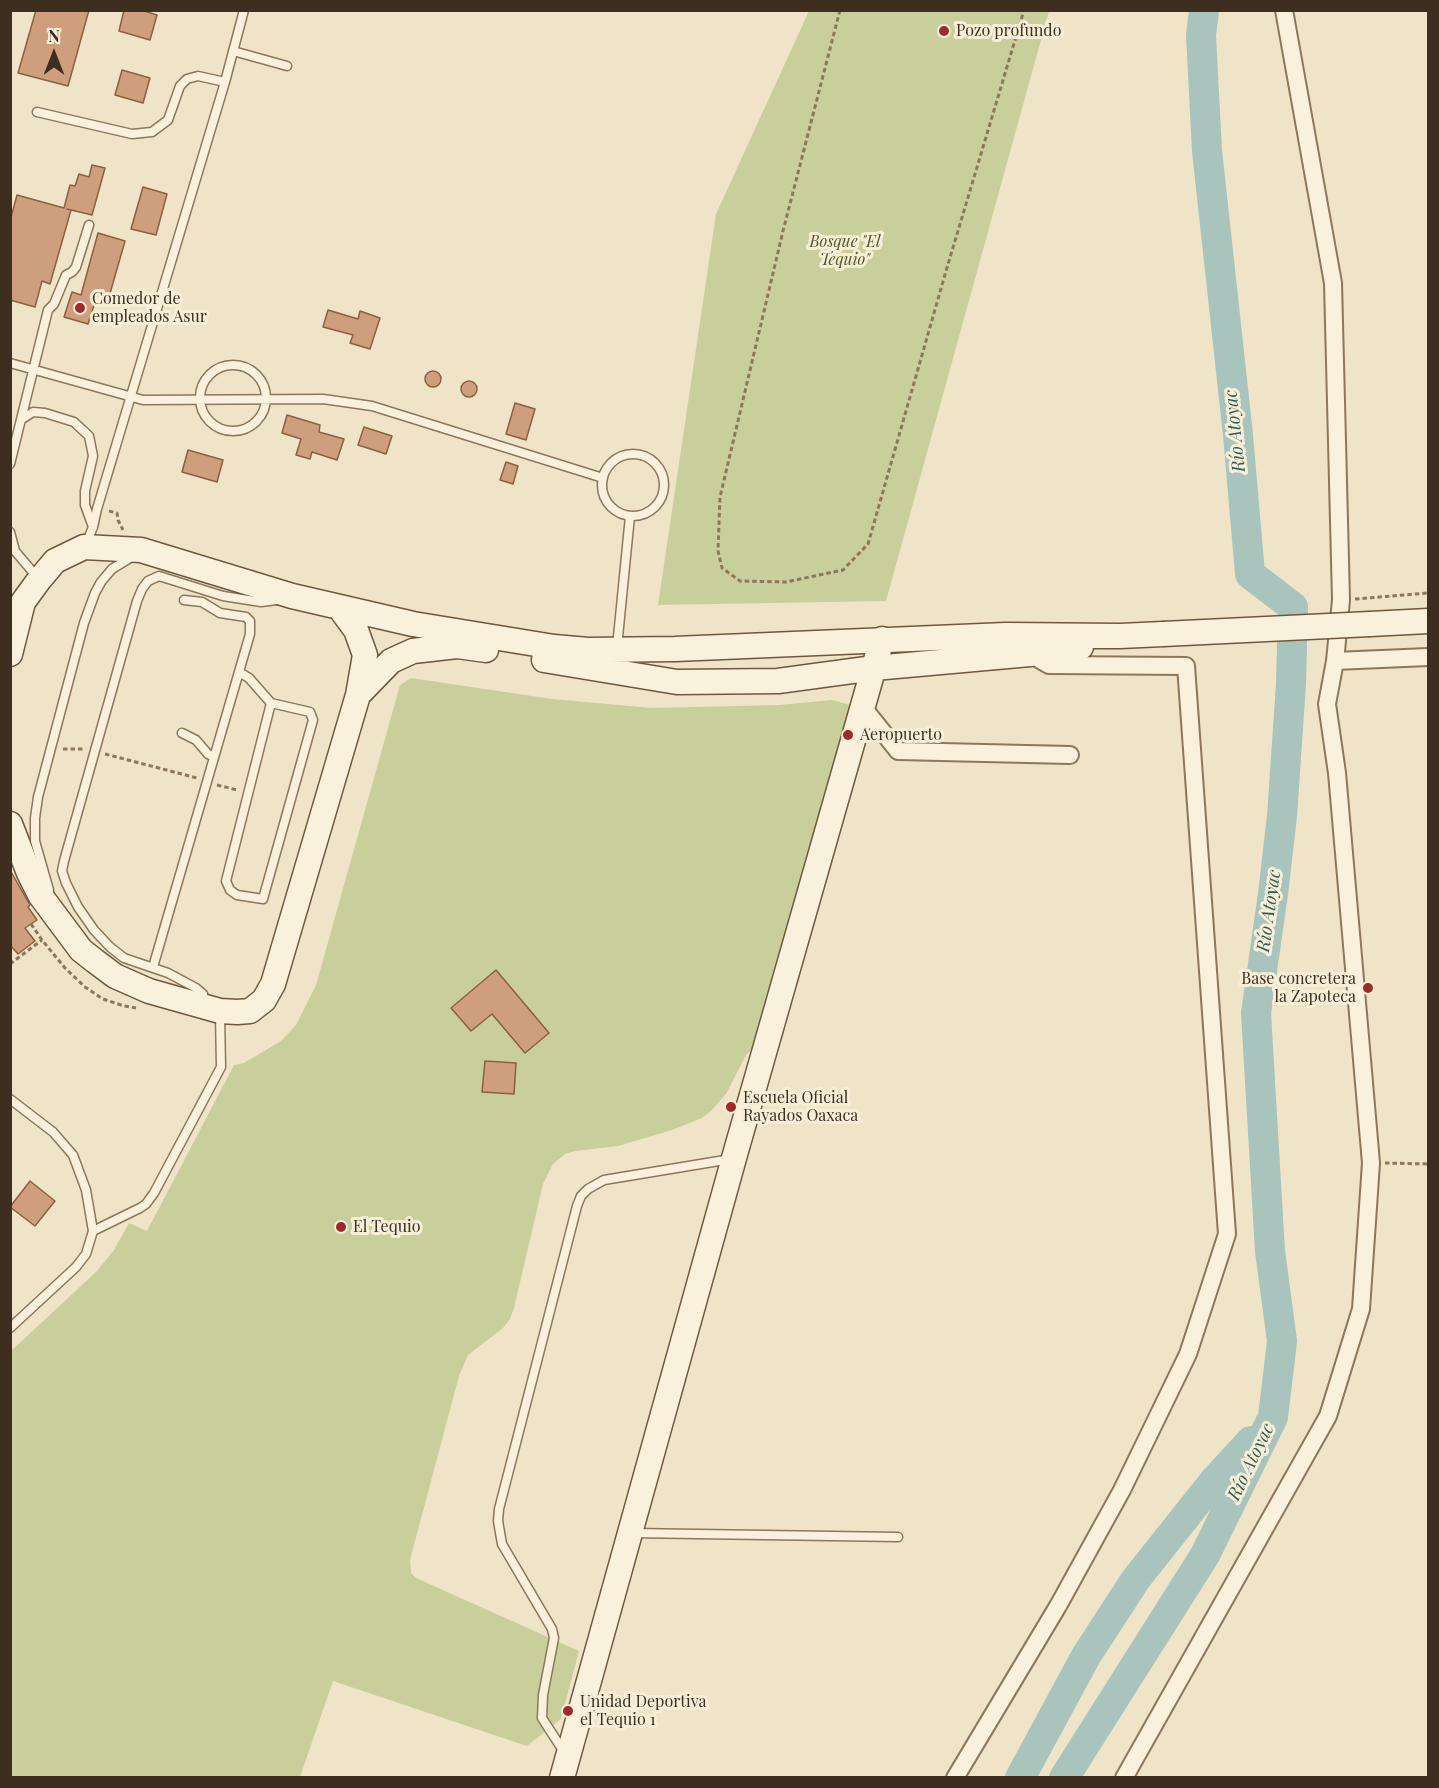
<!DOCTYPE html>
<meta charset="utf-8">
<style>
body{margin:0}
#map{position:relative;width:1439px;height:1788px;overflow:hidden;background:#f0e4c8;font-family:"Playfair Display",serif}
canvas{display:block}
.frame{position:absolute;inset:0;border:12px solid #3d2e20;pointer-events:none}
.north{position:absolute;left:24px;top:24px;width:60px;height:60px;-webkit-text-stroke:4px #f7eed8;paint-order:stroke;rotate:0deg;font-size:16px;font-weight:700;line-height:24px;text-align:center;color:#3d2e20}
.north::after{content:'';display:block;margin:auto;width:21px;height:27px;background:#3d2e20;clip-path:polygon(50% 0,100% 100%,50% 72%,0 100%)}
</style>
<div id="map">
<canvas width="1439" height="1788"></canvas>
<div class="frame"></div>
<div class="north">N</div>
</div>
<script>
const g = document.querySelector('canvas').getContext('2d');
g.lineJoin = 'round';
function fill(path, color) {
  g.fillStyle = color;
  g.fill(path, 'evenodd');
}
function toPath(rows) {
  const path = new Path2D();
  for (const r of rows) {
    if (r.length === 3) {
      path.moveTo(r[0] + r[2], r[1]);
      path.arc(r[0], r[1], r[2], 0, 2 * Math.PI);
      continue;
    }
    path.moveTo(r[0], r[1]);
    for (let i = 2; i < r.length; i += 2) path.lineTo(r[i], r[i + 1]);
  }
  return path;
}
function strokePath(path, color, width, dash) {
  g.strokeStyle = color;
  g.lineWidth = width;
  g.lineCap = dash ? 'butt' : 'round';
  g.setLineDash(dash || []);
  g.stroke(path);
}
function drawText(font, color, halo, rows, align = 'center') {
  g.font = font + ' "Playfair Display",serif';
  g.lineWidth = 6;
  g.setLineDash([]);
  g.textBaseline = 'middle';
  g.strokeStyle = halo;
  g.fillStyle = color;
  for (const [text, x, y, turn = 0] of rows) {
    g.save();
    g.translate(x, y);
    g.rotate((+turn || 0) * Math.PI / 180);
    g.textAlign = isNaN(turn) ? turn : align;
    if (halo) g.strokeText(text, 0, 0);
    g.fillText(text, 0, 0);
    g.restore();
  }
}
fill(toPath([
 [809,11,1049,11,886,601,658,605,716,214],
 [411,678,552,699,652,708,779,705,832,700,854,706,756,1045,746,1055,726,1094,712,1110,702,1118,672,1130,618,1146,575,1151,565,1154,553,1164,543,1184,514,1308,510,1319,503,1328,468,1355,459,1376,410,1560,411,1573,416,1578,579,1651,561,1719,527,1746,333,1681,300,1777,11,1778,11,1351,97,1271,114,1250,129,1223,147,1231,234,1065,244,1063,281,1041,296,1025,316,985,400,685]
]), '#c9cf9b');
strokePath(toPath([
 [1020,1778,1086,1656,1136,1579,1214,1481,1251,1441],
 [1064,1778,1205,1555,1273,1417,1282,1341,1270,1251,1256,1013,1273,894,1282,816,1291,684,1293,607,1250,574,1238,435,1207,151,1201,35,1204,10]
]), '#a9c4bc', 30);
const building = toPath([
 [36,10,89,10,68,86,18,73,36,10],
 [124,10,141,10,157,15,150,40,119,31,124,10],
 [122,70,150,78,143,103,115,95,122,70],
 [92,165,105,168,92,215,67,209,71,210,50,284,42,281,35,307,10,300,10,221,17,195,64,208,70,185,75,186,79,174,89,177,92,165],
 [143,187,167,194,156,235,131,229,143,187],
 [98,233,125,241,109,297,98,293,88,324,64,317,72,292,81,295,98,233],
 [328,310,358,319,360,311,380,318,370,349,350,343,353,335,323,327,328,310],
 [433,379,8],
 [469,389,8],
 [515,403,535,409,526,440,506,434,515,403],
 [287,415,320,425,319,432,344,439,337,460,312,452,310,459,296,455,301,439,282,433,287,415],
 [364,427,392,436,386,454,358,445,364,427],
 [188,450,223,460,217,482,182,472,188,450],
 [506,462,518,466,513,484,500,480,506,462],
 [10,870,30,905,28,907,37,920,25,928,35,941,18,954,10,945,10,870],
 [496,970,549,1033,525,1053,492,1014,471,1031,451,1008,496,970],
 [485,1061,516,1063,514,1094,482,1092,485,1061],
 [30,1181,55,1201,35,1226,10,1207,30,1181]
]);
fill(building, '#cf9f7d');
strokePath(building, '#8d5f41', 1.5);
const lane = toPath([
 [233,51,287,66],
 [37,112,132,134,152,132,168,120,180,86,187,79,198,76,225,82],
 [10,363,143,400,323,399,372,406,603,478],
 [233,398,33],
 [22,419,33,412,45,413,74,422,89,436,93,456,85,491,85,505,93,527],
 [633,485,31],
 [10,464,48,310,54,304,66,275,72,272,76,267,89,225],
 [10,532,15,551,37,577],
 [86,544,93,527,97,509,225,82,244,10],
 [617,647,630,516],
 [239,672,249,678,271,703,310,712,313,720,263,899,237,895,230,890,226,881,271,703],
 [182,733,196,740,208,754,214,757],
 [49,890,35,841,35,818,38,797,84,623,95,593,101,582,112,569,133,556],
 [153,967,250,634,250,621,246,617,220,613,202,602,184,600],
 [205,1004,203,994,196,988,168,973,124,958,110,947,94,930,78,907,66,883,62,871,64,861,137,601,142,589,148,581,159,576,223,596,261,602,277,600],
 [10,1099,53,1132,73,1155,86,1190,93,1231,86,1254,76,1267,10,1328],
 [93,1231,140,1208,146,1204,154,1193,221,1067,220,1014],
 [631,1533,898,1537],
 [564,1752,542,1718,543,1695,554,1638,552,1629,502,1544,498,1521,499,1509,577,1206,581,1196,588,1189,604,1180,731,1159]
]);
const street = toPath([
 [1335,661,1428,657],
 [862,706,898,751,1070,755],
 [955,1778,1058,1606,1122,1490,1188,1354,1227,1234,1186,666,1049,665,1030,654],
 [1124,1778,1328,1416,1361,1309,1371,1163,1337,773,1327,704,1335,661,1341,600,1333,283,1284,10]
]);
const secondary = toPath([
 [1370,624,1428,621],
 [10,654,23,602,39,580,55,561,84,547,141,550,292,596,413,624,554,647,588,650,675,649,1006,635,1120,636,1163,634],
 [544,660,677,682,778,681,874,668,1030,654,1081,647],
 [358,695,391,661,413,651,457,646,486,650],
 [10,824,29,873,40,895,81,950,95,961,115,976,149,991,220,1011,237,1012,250,1011,264,1000,273,984,358,695,365,655,356,630,339,607],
 [562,1778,734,1158,882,639]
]);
strokePath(lane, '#8d765c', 11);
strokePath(street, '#8d765c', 20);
strokePath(secondary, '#6f573f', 27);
strokePath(toPath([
 [840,10,783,231,720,497,718,551,722,568,740,581,786,582,843,570,868,544,946,271,1024,10],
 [109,511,117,513,118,520,123,530],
 [1355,599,1428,593],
 [63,749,83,749],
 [105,754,197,778],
 [217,785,237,790],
 [31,924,42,940,65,968,85,987,103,999,124,1006,136,1008],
 [10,964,42,940],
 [1385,1163,1428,1164]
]), '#8d765c', 3, [4.5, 3]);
strokePath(lane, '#faf1dc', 8);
strokePath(street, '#faf1dc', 16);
strokePath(secondary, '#faf1dc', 24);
const secondaryBridge = toPath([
 [1163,634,1370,624]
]);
strokePath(secondaryBridge, '#6f573f', 27, []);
strokePath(secondaryBridge, '#faf1dc', 24);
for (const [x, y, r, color] of [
 [944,31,6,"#9e2a2b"],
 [80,308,6,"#9e2a2b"],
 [848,735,6,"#9e2a2b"],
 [1368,988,6,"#9e2a2b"],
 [731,1107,6,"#9e2a2b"],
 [341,1227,6,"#9e2a2b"],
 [568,1711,6,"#9e2a2b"]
]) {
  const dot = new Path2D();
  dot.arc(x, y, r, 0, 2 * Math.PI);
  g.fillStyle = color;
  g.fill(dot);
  strokePath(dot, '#f7eed8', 2);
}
drawText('16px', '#3d2e20', '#f7eed8', [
 ["Pozo profundo",956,31],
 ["Comedor de",92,299],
 ["empleados Asur",92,317],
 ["Aeropuerto",860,735],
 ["Base concretera",1356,979,"right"],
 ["la Zapoteca",1356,997,"right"],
 ["Escuela Oficial",743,1098],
 ["Rayados Oaxaca",743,1116],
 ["El Tequio",353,1227],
 ["Unidad Deportiva",580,1702],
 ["el Tequio 1",580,1720]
], 'left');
drawText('italic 16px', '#4d5a26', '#f7eed8', [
 ["Bosque \"El",845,242],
 ["Tequio\"",845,260]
]);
drawText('italic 18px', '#2f5d5a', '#f7eed8', [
 ["Río Atoyac",1235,431,-96],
 ["Río Atoyac",1269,911,-82],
 ["Río Atoyac",1251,1462,-64]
]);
</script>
